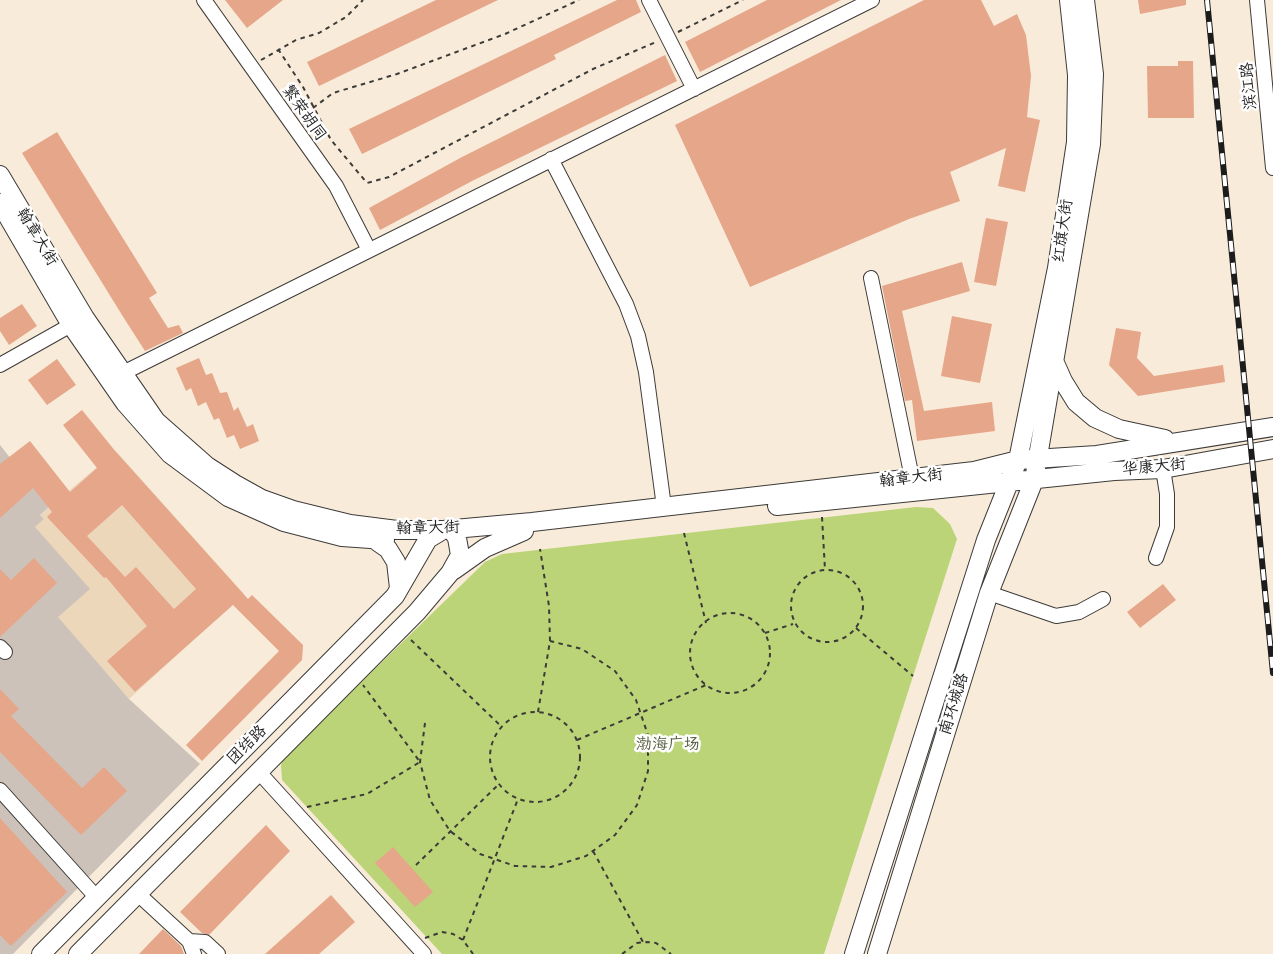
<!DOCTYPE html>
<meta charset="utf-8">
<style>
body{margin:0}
canvas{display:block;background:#f8ebd9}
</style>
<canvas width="1273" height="954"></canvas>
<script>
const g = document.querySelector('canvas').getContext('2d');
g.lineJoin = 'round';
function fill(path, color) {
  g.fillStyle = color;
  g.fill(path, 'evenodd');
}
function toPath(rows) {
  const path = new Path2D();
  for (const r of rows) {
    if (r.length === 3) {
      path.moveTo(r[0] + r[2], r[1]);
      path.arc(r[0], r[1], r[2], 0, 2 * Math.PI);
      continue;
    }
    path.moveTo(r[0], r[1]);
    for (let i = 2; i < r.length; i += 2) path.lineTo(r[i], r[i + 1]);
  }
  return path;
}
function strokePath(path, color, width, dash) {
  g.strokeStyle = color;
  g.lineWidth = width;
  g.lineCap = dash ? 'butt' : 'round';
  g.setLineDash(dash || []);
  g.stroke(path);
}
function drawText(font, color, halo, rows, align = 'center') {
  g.font = font + ' "Playpen Sans","LXGW WenKai TC",sans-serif';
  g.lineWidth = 5;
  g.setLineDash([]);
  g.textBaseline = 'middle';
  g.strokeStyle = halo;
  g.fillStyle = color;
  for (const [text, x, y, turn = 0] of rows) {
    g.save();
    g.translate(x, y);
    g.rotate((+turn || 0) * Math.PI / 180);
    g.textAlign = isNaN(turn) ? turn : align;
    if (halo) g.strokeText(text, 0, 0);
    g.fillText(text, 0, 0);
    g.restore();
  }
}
fill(toPath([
 [116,451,244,594,129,699,57,617,35,527,44,519,40,515]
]), '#edd7bb');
fill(toPath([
 [0,445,49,507,40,515,44,519,35,527,90,589,58,617,129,699,200,764,13,954,0,954]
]), '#ccc2b9');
fill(toPath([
 [916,507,933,508,950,524,957,539,824,954,442,954,282,780,281,765,284,757,485,562,502,554]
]), '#bbd478');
fill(toPath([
 [225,0,283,0,247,28],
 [436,0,498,0,319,86,307,62],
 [617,0,636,0,641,12,554,55,556,59,362,154,349,129],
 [767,0,841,0,700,72,685,42],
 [924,0,981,0,994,26,1017,14,1026,35,1031,76,1027,117,1040,120,1025,192,998,186,1006,148,950,172,960,201,909,219,750,287,675,125],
 [1138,0,1186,0,1186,5,1140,14],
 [665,55,677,81,474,180,380,230,369,208,462,157],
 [1178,61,1193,61,1194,118,1148,118,1147,66,1178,66],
 [57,132,157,293,149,298,168,328,179,325,183,333,145,351,122,315,22,153],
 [986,218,1008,222,996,286,974,282],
 [962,262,970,291,902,311,924,411,992,402,995,431,917,441,912,400,905,401,882,286],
 [22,304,37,326,9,345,0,331,0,318],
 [952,316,992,324,980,383,941,376],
 [1116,328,1141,332,1137,358,1154,376,1223,365,1225,382,1138,396,1109,365],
 [199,358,206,375,212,373,220,393,227,392,234,411,238,407,247,427,253,424,259,441,240,449,234,435,227,438,219,418,214,420,206,402,198,406,191,388,186,391,176,368],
 [57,359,76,385,47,405,28,380],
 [82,410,116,452,248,599,252,595,303,645,302,660,202,761,186,745,279,651,233,605,135,692,107,661,147,626,106,577,104,578,47,517,52,512,33,488,0,518,0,464,30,441,70,492,97,468,63,425],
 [122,505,196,589,174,609,136,567,125,577,87,536],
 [34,558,57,583,0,637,0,569,11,580],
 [1163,584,1176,600,1140,628,1127,612],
 [0,689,19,709,11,716,82,788,104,767,127,791,81,835,0,752],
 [0,818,67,892,11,946,0,935],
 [266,825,290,851,209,935,202,933,180,912],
 [393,847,433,892,415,907,375,863],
 [331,895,355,922,319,954,265,954],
 [163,929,181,946,184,954,139,954]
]), '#e6a68a');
const minor = toPath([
 [204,0,336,186,369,250],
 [649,0,694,89],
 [1257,0,1273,168],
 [551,159,626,304,638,336,646,372,664,507],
 [871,278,912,478],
 [0,365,71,325],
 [123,373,872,0],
 [1156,558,1167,527,1167,494,1163,469],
 [989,593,1056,616,1079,612,1103,599],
 [0,647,5,652],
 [258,771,424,954],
 [0,790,97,898],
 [138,894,189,941,194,954],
 [189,941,205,942,218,954]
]);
const major = toPath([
 [0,175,85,318,156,421,207,466,235,484,262,499,293,510,350,524,397,530,443,530,532,522,974,471,1018,460,1097,455,1273,427],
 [0,203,71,325,125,403,170,454,228,497,284,522,342,537,385,540],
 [1055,363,1063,381,1076,402,1095,418,1119,429,1165,439],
 [777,506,1114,471,1163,469,1273,449],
 [375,540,388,549,396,562,399,588],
 [454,570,485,548,524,531],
 [41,954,395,596,428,539,443,530],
 [78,954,417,612,450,573,460,555,457,538,451,529],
 [854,954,986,540,1018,460,1057,268,1076,142,1077,75,1069,0],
 [877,954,989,593,1034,480,1091,144,1094,74,1085,0]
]);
strokePath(minor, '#3d3b38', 16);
strokePath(major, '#3d3b38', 20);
strokePath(toPath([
 [678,32,743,0],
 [278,49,303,87,331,140,367,183,389,177,593,69,656,42],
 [261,60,296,40,319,33,346,17,363,0],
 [313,108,333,93,397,74,505,34,579,0],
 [822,517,825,570],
 [684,533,706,623],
 [827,606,36],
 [730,653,40],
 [856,628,913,676],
 [765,633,793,624],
 [411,640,502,727],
 [535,757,45],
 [538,712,550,641,549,606,540,549],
 [425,723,420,762,430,800,450,831,480,854,515,866,551,867,586,856,615,835,637,805,648,771,648,735,636,700,615,671,582,649,550,641],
 [577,740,706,685],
 [307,807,367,794,420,762,363,685],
 [593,851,643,942],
 [416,865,499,784],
 [425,938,442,932,453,934,463,940,473,954],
 [463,940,518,799],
 [622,954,637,943,647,942,656,943,671,954]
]), '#3d3b38', 2, [4.5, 4.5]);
strokePath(minor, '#fff', 14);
strokePath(major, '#fff', 18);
const rail = toPath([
 [1207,0,1273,673]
]);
strokePath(rail, '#1c1c1c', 6);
strokePath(rail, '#fff', 4, [11]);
drawText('16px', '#1c1c1c', '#fff', [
 ["滨江路",1249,86,-95],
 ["繁荣胡同",304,113,55],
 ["红旗大街",1063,231,-82],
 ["翰章大街",37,237,59],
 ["华康大街",1154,467,-5],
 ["翰章大街",911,478,-7],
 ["翰章大街",428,528,-1],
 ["南环城路",954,704,-73],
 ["团结路",247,745,-45]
]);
drawText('16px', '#545c3c', '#fff', [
 ["渤海广场",668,745]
]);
</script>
